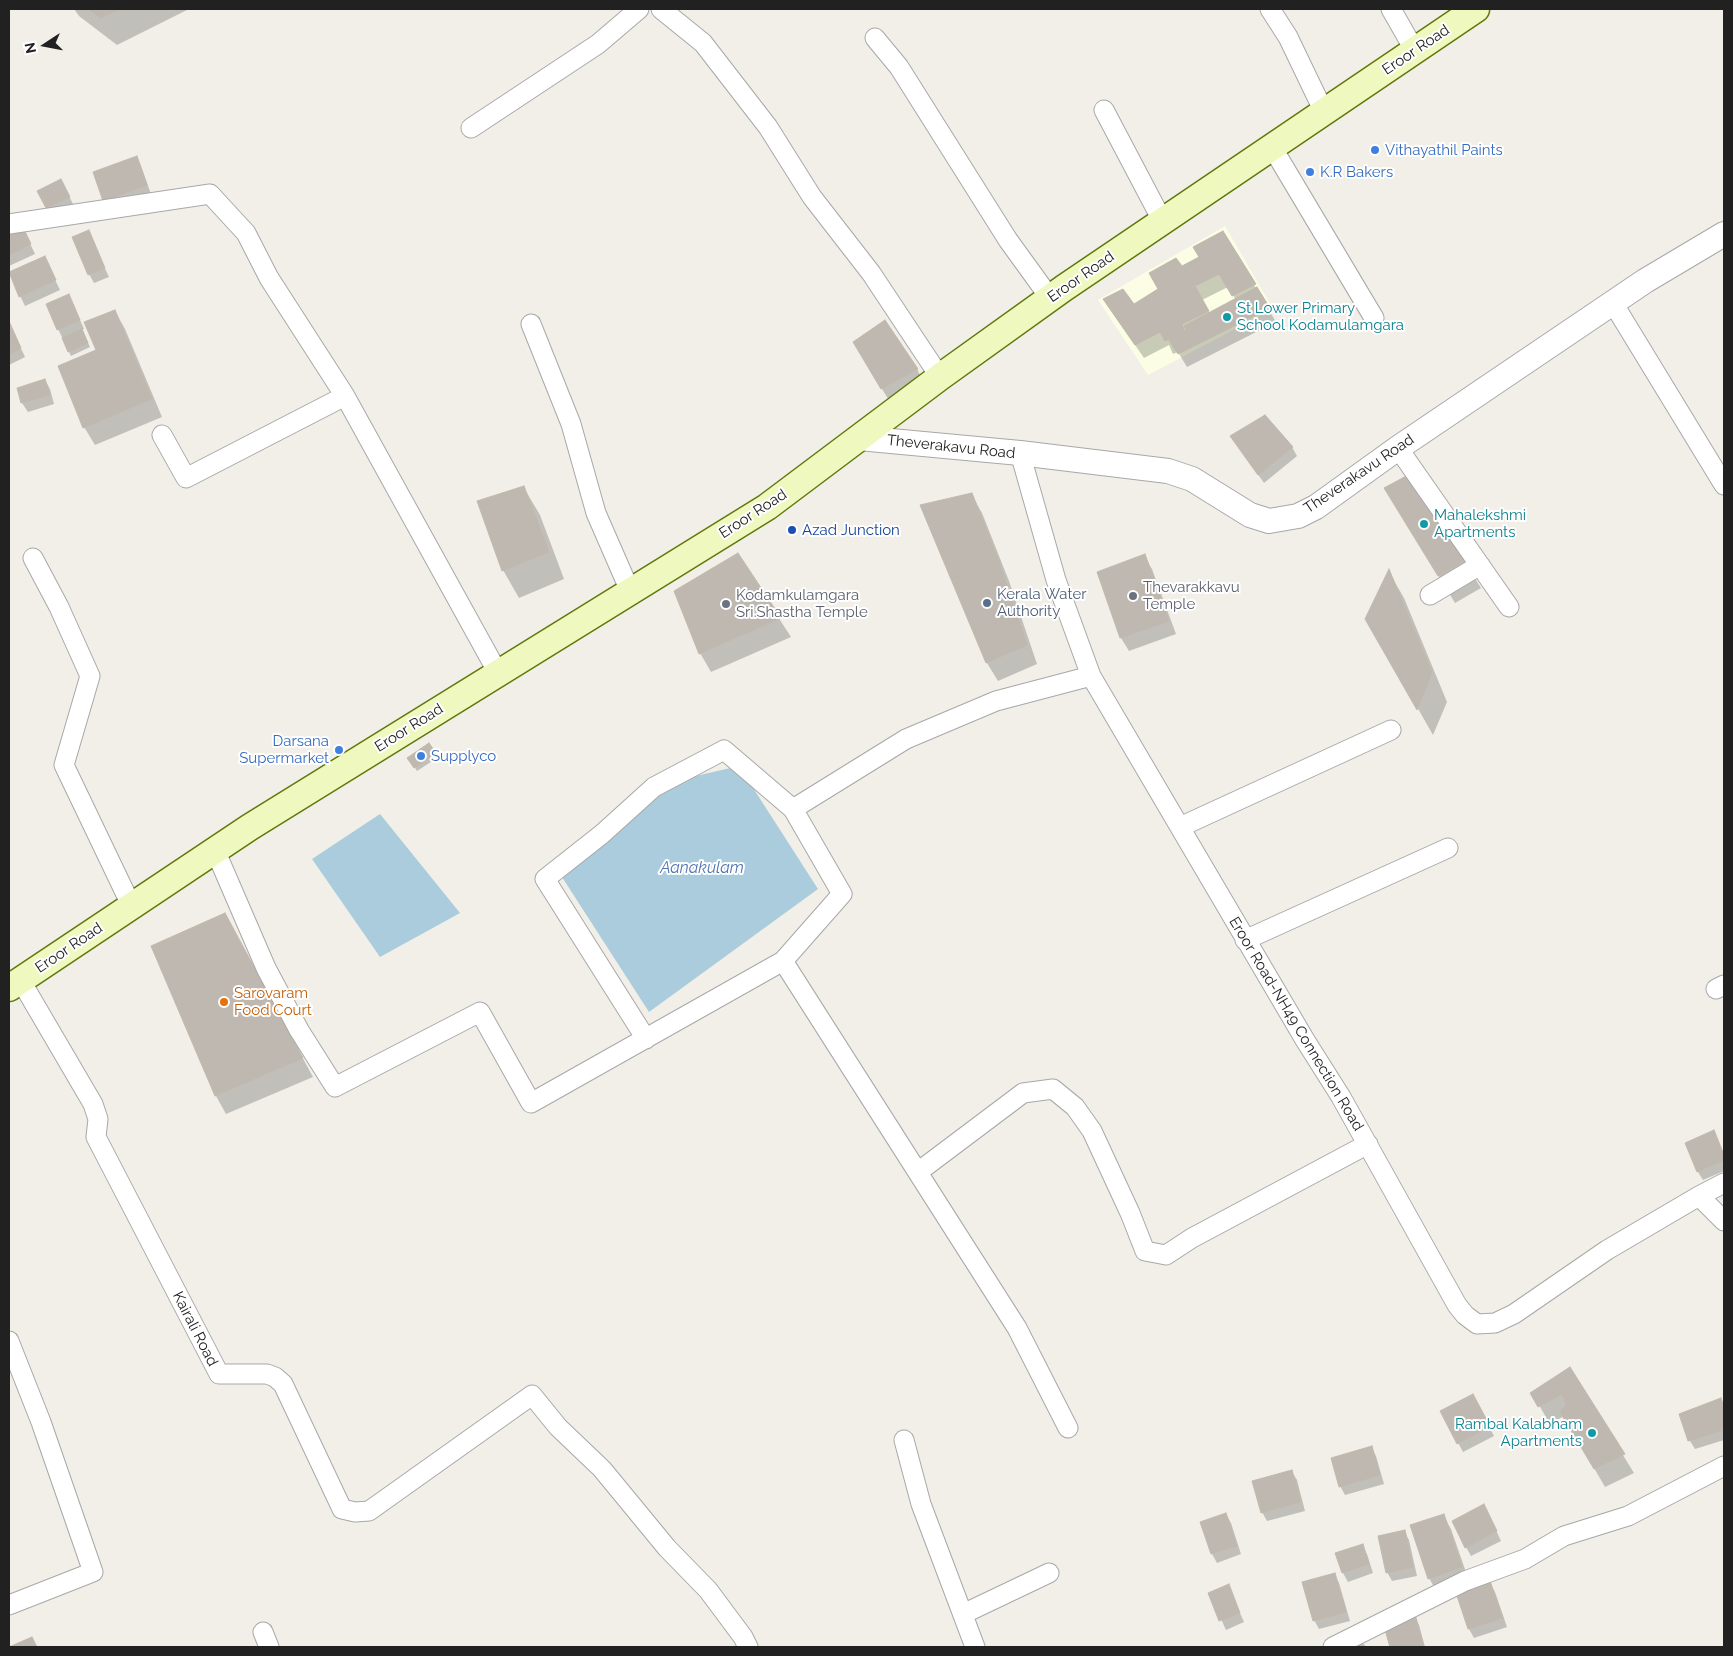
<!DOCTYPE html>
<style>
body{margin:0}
#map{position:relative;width:1733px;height:1656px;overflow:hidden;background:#f1efe8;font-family:Raleway,sans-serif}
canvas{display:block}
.frame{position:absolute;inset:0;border:10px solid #212121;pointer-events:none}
.north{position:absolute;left:20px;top:20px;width:50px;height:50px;-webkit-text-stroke:4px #fff;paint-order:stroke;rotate:259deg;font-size:14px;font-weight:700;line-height:20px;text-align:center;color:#212121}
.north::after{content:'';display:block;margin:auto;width:18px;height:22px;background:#212121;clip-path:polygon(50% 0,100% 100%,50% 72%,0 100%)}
</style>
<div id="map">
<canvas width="1733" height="1656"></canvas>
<div class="frame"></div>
<div class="north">N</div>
</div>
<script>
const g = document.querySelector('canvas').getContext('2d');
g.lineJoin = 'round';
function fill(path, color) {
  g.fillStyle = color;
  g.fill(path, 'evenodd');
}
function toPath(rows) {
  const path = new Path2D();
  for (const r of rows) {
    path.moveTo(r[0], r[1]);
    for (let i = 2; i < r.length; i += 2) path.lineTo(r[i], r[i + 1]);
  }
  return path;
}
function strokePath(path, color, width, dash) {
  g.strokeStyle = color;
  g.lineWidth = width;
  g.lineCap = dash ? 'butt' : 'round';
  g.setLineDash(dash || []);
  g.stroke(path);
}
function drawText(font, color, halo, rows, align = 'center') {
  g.font = font + ' Raleway,sans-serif';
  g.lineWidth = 4;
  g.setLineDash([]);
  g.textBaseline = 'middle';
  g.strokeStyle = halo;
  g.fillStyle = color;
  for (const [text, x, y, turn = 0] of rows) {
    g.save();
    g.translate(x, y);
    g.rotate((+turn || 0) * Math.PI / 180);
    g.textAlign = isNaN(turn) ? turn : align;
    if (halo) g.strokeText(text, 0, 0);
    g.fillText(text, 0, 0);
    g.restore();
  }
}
fill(toPath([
 [1225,226,1273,309,1148,375,1098,300]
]), '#fbfee4');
fill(toPath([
 [739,766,818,889,649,1012,560,874,674,781],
 [380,814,460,913,380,957,312,859]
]), '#acd');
fill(toPath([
 [74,9,187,9,187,10,117,45,79,16],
 [136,157,141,166,151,194,105,201],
 [66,190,74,206,52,216,47,208],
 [9,230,25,233,35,254,9,266],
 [88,232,109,277,94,283,89,274],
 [1223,232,1276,322,1187,367,1178,352,1173,354,1169,345,1144,358,1104,300,1133,305,1160,290,1182,268,1201,257],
 [1228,287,1236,300,1210,314,1202,300],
 [44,257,60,290,25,306,9,273],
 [73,304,84,329,82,330,90,347,71,356,58,329],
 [115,311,125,329,162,417,95,445,84,427,98,351],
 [9,323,25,357,9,365],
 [854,343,917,369,924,383,890,402],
 [45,380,50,389,54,404,28,412,22,403,18,388],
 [1237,445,1292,447,1297,456,1264,483],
 [1410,475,1481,588,1455,603,1402,515],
 [524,488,540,515,564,579,519,598,503,570,479,502],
 [971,494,982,513,1009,581,1037,664,998,681,987,663,922,506],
 [738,555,791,637,711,672,700,653],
 [1144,556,1152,569,1176,634,1129,651,1121,638,1098,573],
 [1389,572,1404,598,1447,702,1433,735,1383,647],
 [434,754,437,758,417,771,409,758],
 [235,933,313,1077,226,1114,216,1096],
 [1713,1131,1724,1155,1724,1171,1703,1180,1698,1172],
 [1570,1369,1634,1473,1605,1487,1564,1416,1550,1424,1532,1393],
 [1721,1399,1724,1405,1724,1440,1695,1449,1690,1441,1681,1414],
 [1477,1404,1494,1436,1463,1452,1442,1412],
 [1371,1447,1376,1456,1384,1484,1345,1495,1340,1486],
 [1292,1472,1297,1480,1305,1511,1267,1521,1262,1512],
 [1226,1514,1231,1523,1241,1554,1217,1563,1212,1554,1201,1522],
 [1443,1515,1451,1529,1469,1581,1437,1592,1429,1578],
 [1489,1515,1501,1541,1471,1556,1466,1547],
 [1404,1531,1409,1540,1417,1576,1392,1581,1387,1572],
 [1362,1546,1367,1554,1373,1573,1348,1582,1343,1573,1336,1554],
 [1334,1574,1339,1583,1350,1621,1319,1629,1314,1620],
 [1490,1583,1495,1592,1507,1627,1474,1638,1469,1629,1457,1594],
 [1228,1586,1244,1622,1226,1630,1209,1593],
 [1414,1616,1419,1625,1425,1647,1391,1647,1384,1624],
 [1363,1643,1366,1647,1350,1647]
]), '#0003');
const building = toPath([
 [88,9,119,9,101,18,88,9],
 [137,156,147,185,103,201,93,172,137,156],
 [61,179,70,197,46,208,37,191,61,179],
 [21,223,31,244,9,255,9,228,21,223],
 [89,230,105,268,88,275,72,237,89,230],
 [1223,231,1256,284,1232,296,1219,274,1195,286,1209,311,1182,324,1184,331,1165,341,1160,332,1135,345,1103,299,1123,289,1134,304,1158,289,1149,273,1176,258,1182,266,1199,257,1193,247,1223,231],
 [45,256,56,280,19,297,9,272,45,256],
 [1257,287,1270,308,1178,354,1169,340,1186,330,1184,326,1257,287],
 [69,294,80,320,57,330,46,304,69,294],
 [115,310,152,399,83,428,58,366,96,350,84,322,115,310],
 [885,320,918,369,881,389,853,342,885,320],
 [9,321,21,348,9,354,9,321],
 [82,329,88,343,68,352,62,338,82,329],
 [45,379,50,395,21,403,17,388,45,379],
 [1265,415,1293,447,1258,475,1230,436,1265,415],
 [1410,474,1466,560,1438,576,1384,488,1410,474],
 [524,486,549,552,502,571,477,501,524,486],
 [972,493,999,561,1027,645,986,663,920,505,972,493],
 [738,553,781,618,699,654,674,591,738,553],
 [1145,554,1169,621,1120,638,1097,572,1145,554],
 [1389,569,1432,673,1417,710,1365,619,1389,569],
 [429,743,436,753,414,768,407,758,429,743],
 [225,913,303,1058,215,1096,151,946,225,913],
 [1714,1130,1724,1155,1724,1160,1697,1172,1685,1143,1714,1130],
 [1570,1367,1625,1454,1594,1469,1560,1412,1566,1405,1562,1394,1538,1407,1530,1393,1570,1367],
 [1473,1394,1490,1426,1457,1444,1440,1411,1473,1394],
 [1721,1398,1724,1407,1724,1430,1688,1441,1679,1414,1721,1398],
 [1372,1446,1380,1475,1339,1487,1331,1458,1372,1446],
 [1292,1470,1301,1502,1261,1513,1252,1481,1292,1470],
 [1484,1504,1497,1531,1465,1548,1452,1521,1484,1504],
 [1226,1513,1237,1546,1211,1554,1200,1522,1226,1513],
 [1444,1514,1462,1567,1428,1579,1410,1525,1444,1514],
 [1405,1530,1413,1567,1386,1573,1378,1536,1405,1530],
 [1363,1544,1369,1564,1342,1573,1335,1553,1363,1544],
 [1335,1573,1346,1612,1313,1621,1302,1582,1335,1573],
 [1490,1581,1503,1618,1468,1629,1456,1593,1490,1581],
 [1229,1584,1240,1613,1219,1621,1208,1593,1229,1584],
 [1415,1614,1424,1647,1390,1647,1383,1623,1415,1614],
 [32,1637,37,1647,9,1647,32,1637]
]);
fill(building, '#beb8b1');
strokePath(building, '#c2b8ab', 1);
const minor = toPath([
 [661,9,703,43,768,127,812,197,871,273,940,377],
 [1270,9,1288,37,1324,112],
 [1391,9,1415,51],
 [875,38,899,67,1008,240,1050,298],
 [1104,110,1163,222],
 [471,128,598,44,639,9],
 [1272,147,1374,318],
 [9,224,210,194,246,233,269,278,345,396],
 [1613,303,1724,485],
 [531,324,571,424,596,513,630,591],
 [162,435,186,478,345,396,498,673],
 [1398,448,1509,607],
 [1020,453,1056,580,1091,676,1305,1040,1341,1097,1457,1305,1465,1315,1477,1324,1495,1323,1514,1314,1607,1250,1699,1196,1724,1183],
 [33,558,59,607,90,676,64,765,131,905],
 [1430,595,1480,565],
 [1180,827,1391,730],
 [215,850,266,968,299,1030,335,1087,480,1012,531,1103,783,961,842,894,793,809,906,739,996,701,1091,676],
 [1245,940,1448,848],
 [783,961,1017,1328,1068,1428],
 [21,981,93,1104,98,1119,96,1137,219,1374,267,1374,275,1377,283,1384,342,1509,355,1512,369,1511,532,1395,558,1427,602,1469,667,1548,708,1590,743,1637,748,1647],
 [1716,989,1724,985],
 [646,1039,545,879,602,834,654,787,724,750,793,809],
 [918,1172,1023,1093,1053,1089,1075,1107,1092,1131,1130,1213,1145,1251,1166,1255,1192,1238,1368,1144],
 [1699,1196,1724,1221],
 [9,1341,41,1422,93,1572,9,1605],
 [904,1440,921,1504,975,1647],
 [963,1614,1049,1573],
 [263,1632,269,1647],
 [1333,1647,1465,1581,1525,1559,1564,1536,1628,1516,1724,1466]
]);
const tertiary = toPath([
 [859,438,1020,453,1168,471,1192,479,1250,515,1269,521,1298,516,1316,507,1398,448,1645,281,1724,234]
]);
const secondary = toPath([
 [9,988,250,827,767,507,940,377,1064,288,1476,9]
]);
strokePath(minor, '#a8a8a8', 21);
strokePath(tertiary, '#a8a8a8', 26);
strokePath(secondary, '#5f7809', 29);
strokePath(minor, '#fff', 19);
strokePath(tertiary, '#fff', 24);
strokePath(secondary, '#eff8bf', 26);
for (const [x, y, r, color] of [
 [1375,150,5,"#3f7fe0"],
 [1310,172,5,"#3f7fe0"],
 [1227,317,5,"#0f9aa8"],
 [1424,524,5,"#0f9aa8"],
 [792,530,5,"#1a4fb4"],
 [1133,596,5,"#6b7280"],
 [987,603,5,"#5c6f8a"],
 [726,604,5,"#6b7280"],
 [339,750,5,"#3f7fe0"],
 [421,756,5,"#3f7fe0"],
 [224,1002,5,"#e8710a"],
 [1592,1433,5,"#0f9aa8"]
]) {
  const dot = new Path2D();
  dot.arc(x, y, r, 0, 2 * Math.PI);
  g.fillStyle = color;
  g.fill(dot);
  strokePath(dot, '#fff', 2);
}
drawText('15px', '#212121', '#fff', [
 ["Eroor Road",1416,50,-34],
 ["Eroor Road",1081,277,-35],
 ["Theverakavu Road",951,447,6],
 ["Theverakavu Road",1359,474,-34],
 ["Eroor Road",753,514,-33],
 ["Eroor Road",409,728,-32],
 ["Eroor Road",69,948,-34],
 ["Eroor Road-NH49 Connection Road",1296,1024,59],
 ["Kairali Road",195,1329,63]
]);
drawText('15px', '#366cbe', '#fff', [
 ["Vithayathil Paints",1385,150],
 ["K.R Bakers",1320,172],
 ["Darsana",329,741,"right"],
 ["Supermarket",329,758,"right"],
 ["Supplyco",431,756]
], 'left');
drawText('15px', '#0d838f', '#fff', [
 ["St Lower Primary",1237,308],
 ["School Kodamulamgara",1237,325],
 ["Mahalekshmi",1434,515],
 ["Apartments",1434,532],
 ["Rambal Kalabham",1582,1424,"right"],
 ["Apartments",1582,1441,"right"]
], 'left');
drawText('15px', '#164399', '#fff', [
 ["Azad Junction",802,530]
], 'left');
drawText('15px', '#5b616d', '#fff', [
 ["Thevarakkavu",1143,587],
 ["Temple",1143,604],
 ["Kodamkulamgara",736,595],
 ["Sri.Shastha Temple",736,612]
], 'left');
drawText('15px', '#4e5e75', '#fff', [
 ["Kerala Water",997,594],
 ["Authority",997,611]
], 'left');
drawText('15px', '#c56008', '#fff', [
 ["Sarovaram",234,993],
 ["Food Court",234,1010]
], 'left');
drawText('italic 16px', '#4f74af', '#fff', [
 ["Aanakulam",702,868]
]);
</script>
